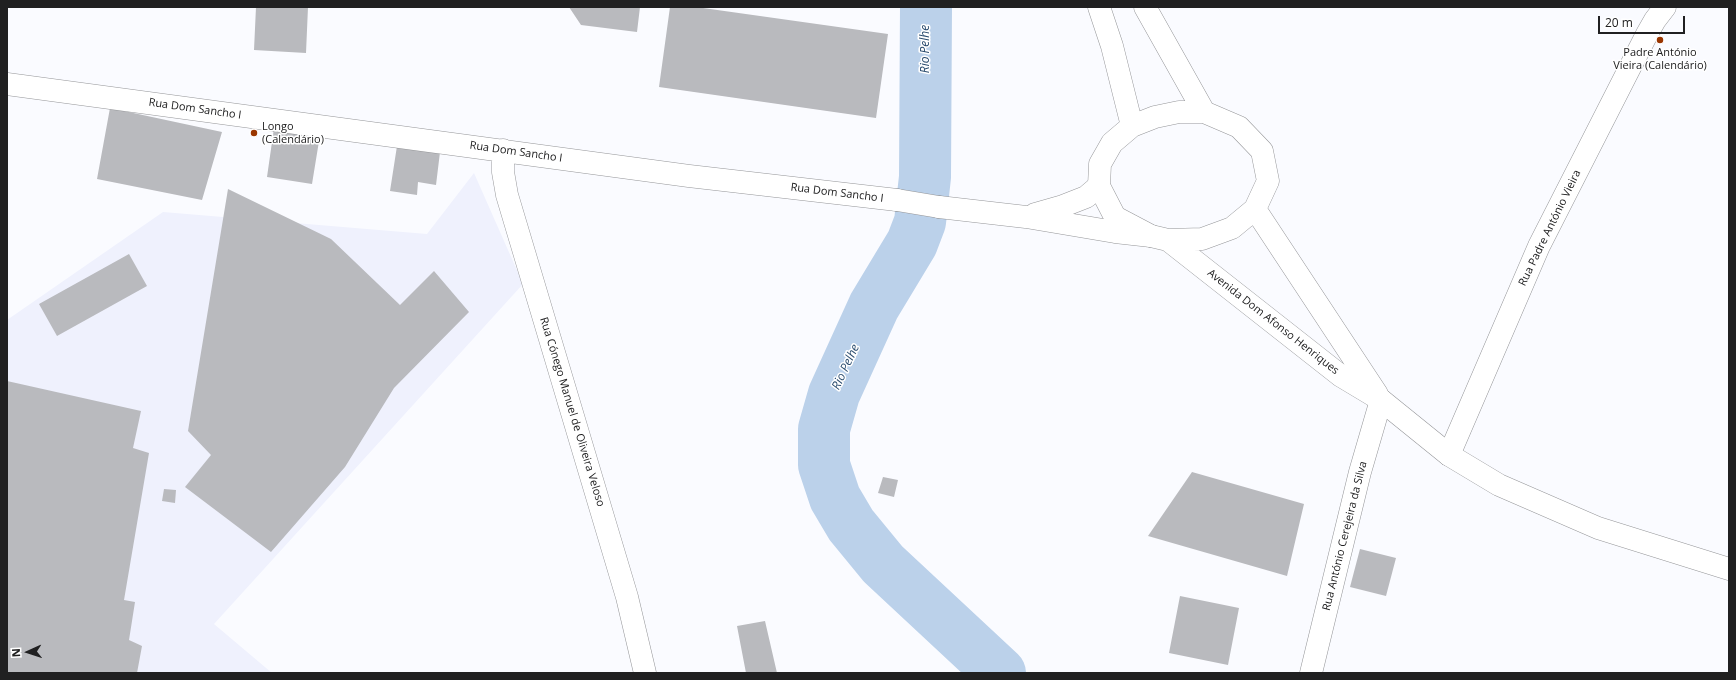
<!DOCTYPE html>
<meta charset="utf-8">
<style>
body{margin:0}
#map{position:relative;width:1736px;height:680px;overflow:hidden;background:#fafbff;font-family:"Open Sans",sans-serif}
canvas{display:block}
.frame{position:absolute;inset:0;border:8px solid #202021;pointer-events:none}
.north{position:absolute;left:8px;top:632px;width:40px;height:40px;-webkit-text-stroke:3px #fff;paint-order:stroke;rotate:267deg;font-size:11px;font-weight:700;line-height:16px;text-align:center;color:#202021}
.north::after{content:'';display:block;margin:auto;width:14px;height:18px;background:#202021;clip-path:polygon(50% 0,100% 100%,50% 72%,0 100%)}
.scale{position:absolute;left:1598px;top:16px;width:87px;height:18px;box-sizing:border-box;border:2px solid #202021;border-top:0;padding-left:5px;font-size:12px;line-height:14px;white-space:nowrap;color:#202021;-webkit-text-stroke:3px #fff;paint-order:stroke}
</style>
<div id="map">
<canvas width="1736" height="680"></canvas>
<div class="frame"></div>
<div class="north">N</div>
<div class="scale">20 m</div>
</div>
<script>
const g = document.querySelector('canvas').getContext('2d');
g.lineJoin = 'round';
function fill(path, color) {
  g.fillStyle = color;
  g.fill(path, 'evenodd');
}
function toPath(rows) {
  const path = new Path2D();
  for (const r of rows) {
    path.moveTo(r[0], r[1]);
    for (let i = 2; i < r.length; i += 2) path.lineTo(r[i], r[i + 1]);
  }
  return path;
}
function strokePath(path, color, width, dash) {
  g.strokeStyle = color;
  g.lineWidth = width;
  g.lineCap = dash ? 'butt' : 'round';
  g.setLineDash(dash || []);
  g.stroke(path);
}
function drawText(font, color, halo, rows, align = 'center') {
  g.font = font + ' "Open Sans",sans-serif';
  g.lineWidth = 3;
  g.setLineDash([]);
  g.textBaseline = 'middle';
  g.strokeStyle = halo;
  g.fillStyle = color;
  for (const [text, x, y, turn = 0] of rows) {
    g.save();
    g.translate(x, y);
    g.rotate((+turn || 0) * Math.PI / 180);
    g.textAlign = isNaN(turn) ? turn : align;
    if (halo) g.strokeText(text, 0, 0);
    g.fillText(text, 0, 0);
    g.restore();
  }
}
fill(toPath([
 [474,173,523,284,214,624,272,673,7,673,7,320,163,212,427,234]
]), '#eff1fd');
strokePath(toPath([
 [926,7,925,177,920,222,912,243,874,306,834,394,824,429,824,465,835,498,851,525,883,564,1000,673]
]), '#bbd1ea', 52);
fill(toPath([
 [256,7,308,7,306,53,254,50],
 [569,7,640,7,637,32,581,25],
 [670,7,696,7,888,34,876,118,659,87],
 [110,108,222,132,202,200,97,179],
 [274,128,320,135,312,184,267,177],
 [397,146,440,152,436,185,418,182,417,195,390,191],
 [228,189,331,239,400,305,434,271,469,312,394,388,345,467,271,552,185,487,211,455,188,431],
 [129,254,147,286,57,336,39,304],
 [7,381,141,411,133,448,149,453,124,600,135,602,129,640,142,646,137,673,7,673],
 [1192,472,1304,504,1287,576,1148,536],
 [883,477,898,480,894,497,878,493],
 [164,489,176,490,175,503,162,501],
 [1360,549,1396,558,1386,596,1350,587],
 [1180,596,1239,608,1228,665,1169,653],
 [765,621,777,673,746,673,737,626]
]), '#b9babe');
const minor = toPath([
 [897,200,939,207],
 [1311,673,1360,472,1381,400]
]);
const tertiary = toPath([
 [7,84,689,176,897,200],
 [503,150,503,172,507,195,627,597,645,673],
 [939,207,1026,217,1115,232,1151,236],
 [1035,214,1063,206,1086,197,1099,186],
 [1449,455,1539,246,1647,34,1655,20,1665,7]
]);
const primary = toPath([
 [1099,7,1112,46,1132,126],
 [1145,7,1204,112],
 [1179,112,1204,112,1239,127,1262,151,1268,181,1255,209,1232,228,1202,239,1168,240,1151,236,1115,217,1099,186,1100,164,1112,143,1132,126,1155,117,1179,112],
 [1255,209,1377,394],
 [1168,240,1341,376,1381,400,1449,455,1499,485,1598,528,1729,569]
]);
strokePath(minor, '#959699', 23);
strokePath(tertiary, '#959699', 23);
strokePath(primary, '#959699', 23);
strokePath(minor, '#fff', 22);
strokePath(tertiary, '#fff', 22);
strokePath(primary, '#fff', 22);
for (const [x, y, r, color] of [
 [1660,40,4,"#9a3600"],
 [254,133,4,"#9a3600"]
]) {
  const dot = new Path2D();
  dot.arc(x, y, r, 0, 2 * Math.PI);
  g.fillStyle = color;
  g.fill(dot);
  strokePath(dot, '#fff', 1.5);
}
drawText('11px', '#202021', '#fff', [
 ["Padre António",1660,53],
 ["Vieira (Calendário)",1660,66],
 ["Longo",262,127,"left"],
 ["(Calendário)",262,140,"left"]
]);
drawText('11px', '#202021', '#fff', [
 ["Rua Dom Sancho I",195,109,8],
 ["Rua Dom Sancho I",516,152,8],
 ["Rua Dom Sancho I",837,193,7],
 ["Rua Padre António Vieira",1550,228,-64],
 ["Avenida Dom Afonso Henriques",1273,322,38],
 ["Rua Cónego Manuel de Oliveira Veloso",572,412,73],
 ["Rua António Cerejeira da Silva",1345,536,-76]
]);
drawText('italic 12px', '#284a6d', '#fff', [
 ["Rio Pelhe",926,49,-90],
 ["Rio Pelhe",846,367,-65]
]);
</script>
